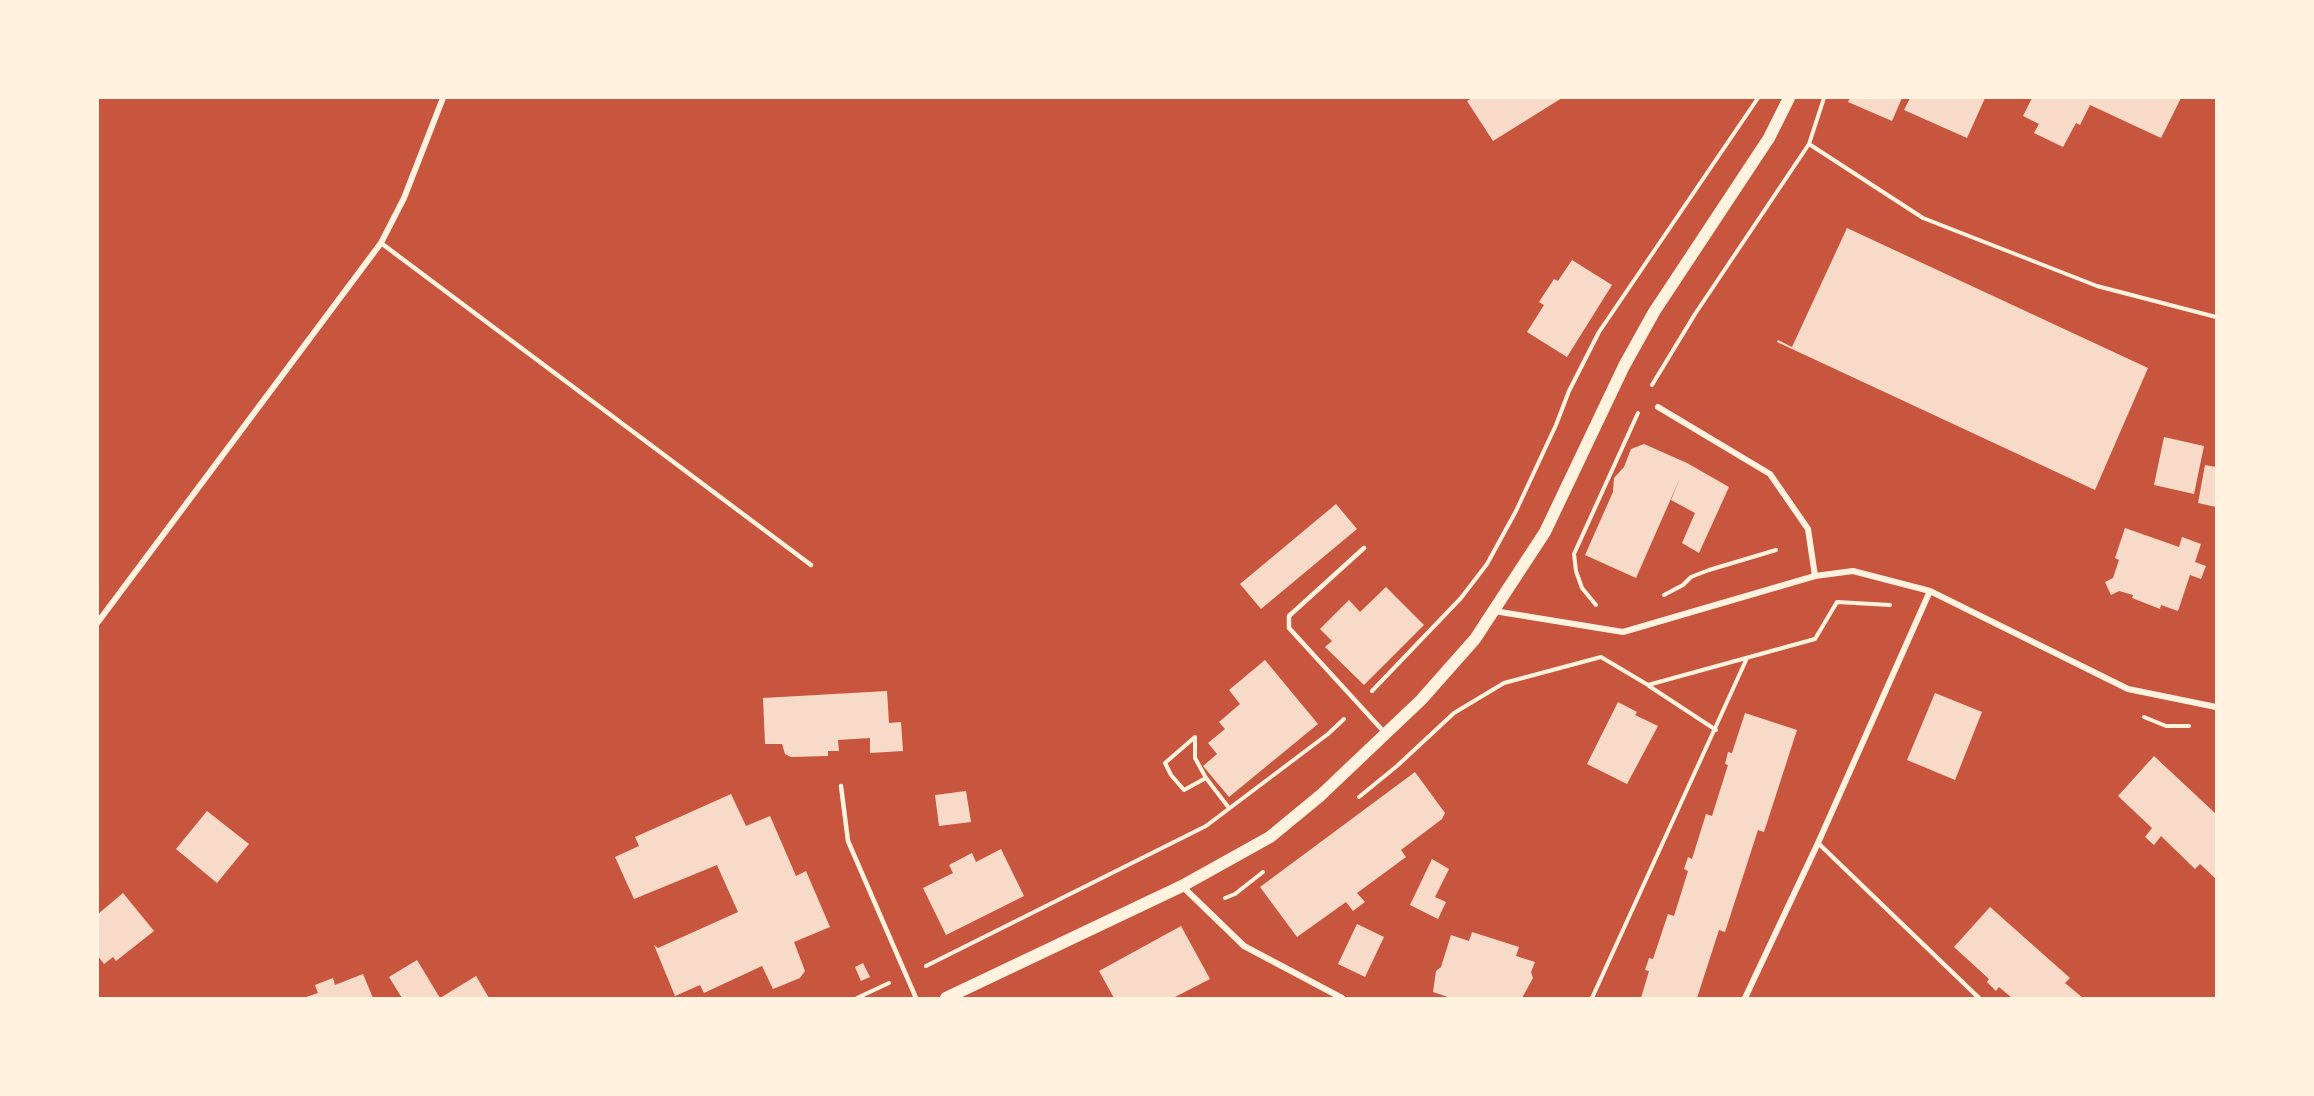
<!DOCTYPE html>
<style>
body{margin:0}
#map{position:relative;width:2314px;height:1096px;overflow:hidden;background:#c8553d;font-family:Montserrat,sans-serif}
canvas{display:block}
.frame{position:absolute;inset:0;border:99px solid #fff3e0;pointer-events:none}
</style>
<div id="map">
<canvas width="2314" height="1096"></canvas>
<div class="frame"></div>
</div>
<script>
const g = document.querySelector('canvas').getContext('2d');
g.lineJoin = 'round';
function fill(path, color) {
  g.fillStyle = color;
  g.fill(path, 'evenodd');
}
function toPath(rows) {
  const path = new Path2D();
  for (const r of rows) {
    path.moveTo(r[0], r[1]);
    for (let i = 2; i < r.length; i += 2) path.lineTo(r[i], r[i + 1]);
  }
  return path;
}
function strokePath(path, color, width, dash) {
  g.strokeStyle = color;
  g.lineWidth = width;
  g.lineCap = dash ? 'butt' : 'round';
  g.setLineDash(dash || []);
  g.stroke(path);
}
fill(toPath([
 [1472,98,1562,98,1493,141,1467,101],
 [1850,98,1902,98,1892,121,1848,102],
 [1910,98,1985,98,1967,138,1904,110],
 [2032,98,2181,98,2161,138,2090,105,2080,125,2076,123,2063,147,2034,133,2039,124,2023,116],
 [1847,228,2148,368,2095,490,1777,342,1778,340,1792,347],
 [1572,260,1612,285,1567,357,1527,332,1544,305,1539,302,1554,279,1558,281],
 [2164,437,2204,446,2194,494,2154,485],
 [1644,444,1687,463,1729,487,1699,553,1682,543,1695,513,1671,500,1680,478,1636,578,1585,555,1613,492,1614,478,1624,467,1631,449],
 [2205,465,2216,467,2216,507,2198,503],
 [1336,504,1357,529,1261,609,1240,584],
 [2125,528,2179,547,2182,537,2201,544,2195,562,2206,566,2201,579,2190,575,2178,611,2161,605,2160,609,2132,598,2133,595,2119,591,2111,595,2105,582,2113,578,2119,560,2115,558],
 [1386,587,1424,625,1364,685,1325,647,1332,641,1320,629,1349,600,1360,612],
 [1265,660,1318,724,1229,797,1203,766,1217,754,1208,743,1225,729,1219,722,1240,704,1229,690],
 [887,691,889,723,901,722,903,751,870,753,870,738,838,740,839,751,828,751,828,756,791,757,785,754,782,744,765,744,763,698],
 [1935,693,1982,712,1955,780,1907,760],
 [1618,702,1637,712,1635,715,1658,726,1627,784,1587,764],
 [1745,713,1797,730,1764,832,1758,830,1725,932,1719,930,1697,998,1641,998,1649,971,1645,970,1649,958,1653,959,1668,914,1674,916,1688,871,1684,869,1688,857,1692,859,1706,814,1712,816,1728,765,1725,764,1728,752,1732,753],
 [2154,756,2216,814,2216,879,2200,864,2195,869,2161,836,2154,845,2145,837,2152,828,2118,796],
 [1415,772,1445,813,1442,819,1401,850,1406,857,1357,893,1365,902,1353,911,1346,902,1297,937,1260,887],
 [966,791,971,822,939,826,935,795],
 [731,794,746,826,770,816,796,876,806,871,830,927,794,942,805,971,800,978,773,989,762,966,704,993,700,985,675,996,654,945,658,948,738,912,717,865,634,899,615,857,639,846,635,837],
 [207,811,249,844,217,883,176,849],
 [1001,849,1024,896,946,935,923,888,953,873,949,865,972,853,976,862],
 [1432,859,1449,869,1435,897,1446,902,1438,919,1410,905],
 [123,893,154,931,116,961,113,957,104,964,98,956,98,914],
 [1990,907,2070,978,2065,983,2083,998,2012,998,1999,987,1996,991,1987,982,1989,979,1954,947],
 [1357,924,1384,937,1365,977,1338,964],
 [1181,926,1210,979,1173,998,1114,998,1099,971],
 [1472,932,1519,947,1516,956,1535,962,1531,972,1533,978,1522,998,1451,998,1433,992,1436,971,1441,967,1451,935,1469,941],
 [417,960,440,998,476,976,489,998,402,998,389,977],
 [863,963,870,977,861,981,855,967],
 [363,974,373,998,303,998,318,993,315,985,333,978,335,985]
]), '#f7dbc8');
strokePath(toPath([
 [1809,144,1923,218,2097,286,2216,317],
 [1652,385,1695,314,1809,144,1824,98],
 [1664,595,1683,585,1691,577,1709,570,1776,550],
 [1596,605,1582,588,1576,571,1574,554,1638,413],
 [1649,686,1716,730],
 [1372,691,1461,598,1487,564,1516,511,1556,425,1569,391,1599,332,1758,98],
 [2144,717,2166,726,2189,726],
 [1195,737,1165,763,1171,775,1184,790,1206,778],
 [1195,737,1195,758,1206,778,1229,808],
 [1359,797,1397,766,1454,713,1504,683,1601,657,1648,685,1815,639,1837,602,1890,605],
 [1225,898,1235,894,1263,872],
 [926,966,1206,826,1328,734,1344,719],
 [857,998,889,983],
 [1592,998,1747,658]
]), '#fff3e0', 4);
strokePath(toPath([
 [381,243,811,565],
 [1364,548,1289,616,1289,628,1385,733],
 [841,786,848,841,916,998],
 [1818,843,1979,998]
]), '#fff3e0', 4.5);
strokePath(toPath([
 [1658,407,1770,474,1808,529,1815,576],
 [1494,611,1623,632,1815,576,1853,571,1930,591,2128,689,2216,707],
 [98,622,381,243,404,198,443,98],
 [1182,886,1244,946,1342,998],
 [1745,998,1818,843,1930,591]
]), '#fff3e0', 6);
strokePath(toPath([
 [946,998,1182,886,1270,837,1321,795,1421,700,1475,639,1545,532,1624,366,1654,312,1769,138,1789,98]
]), '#fff3e0', 12);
</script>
